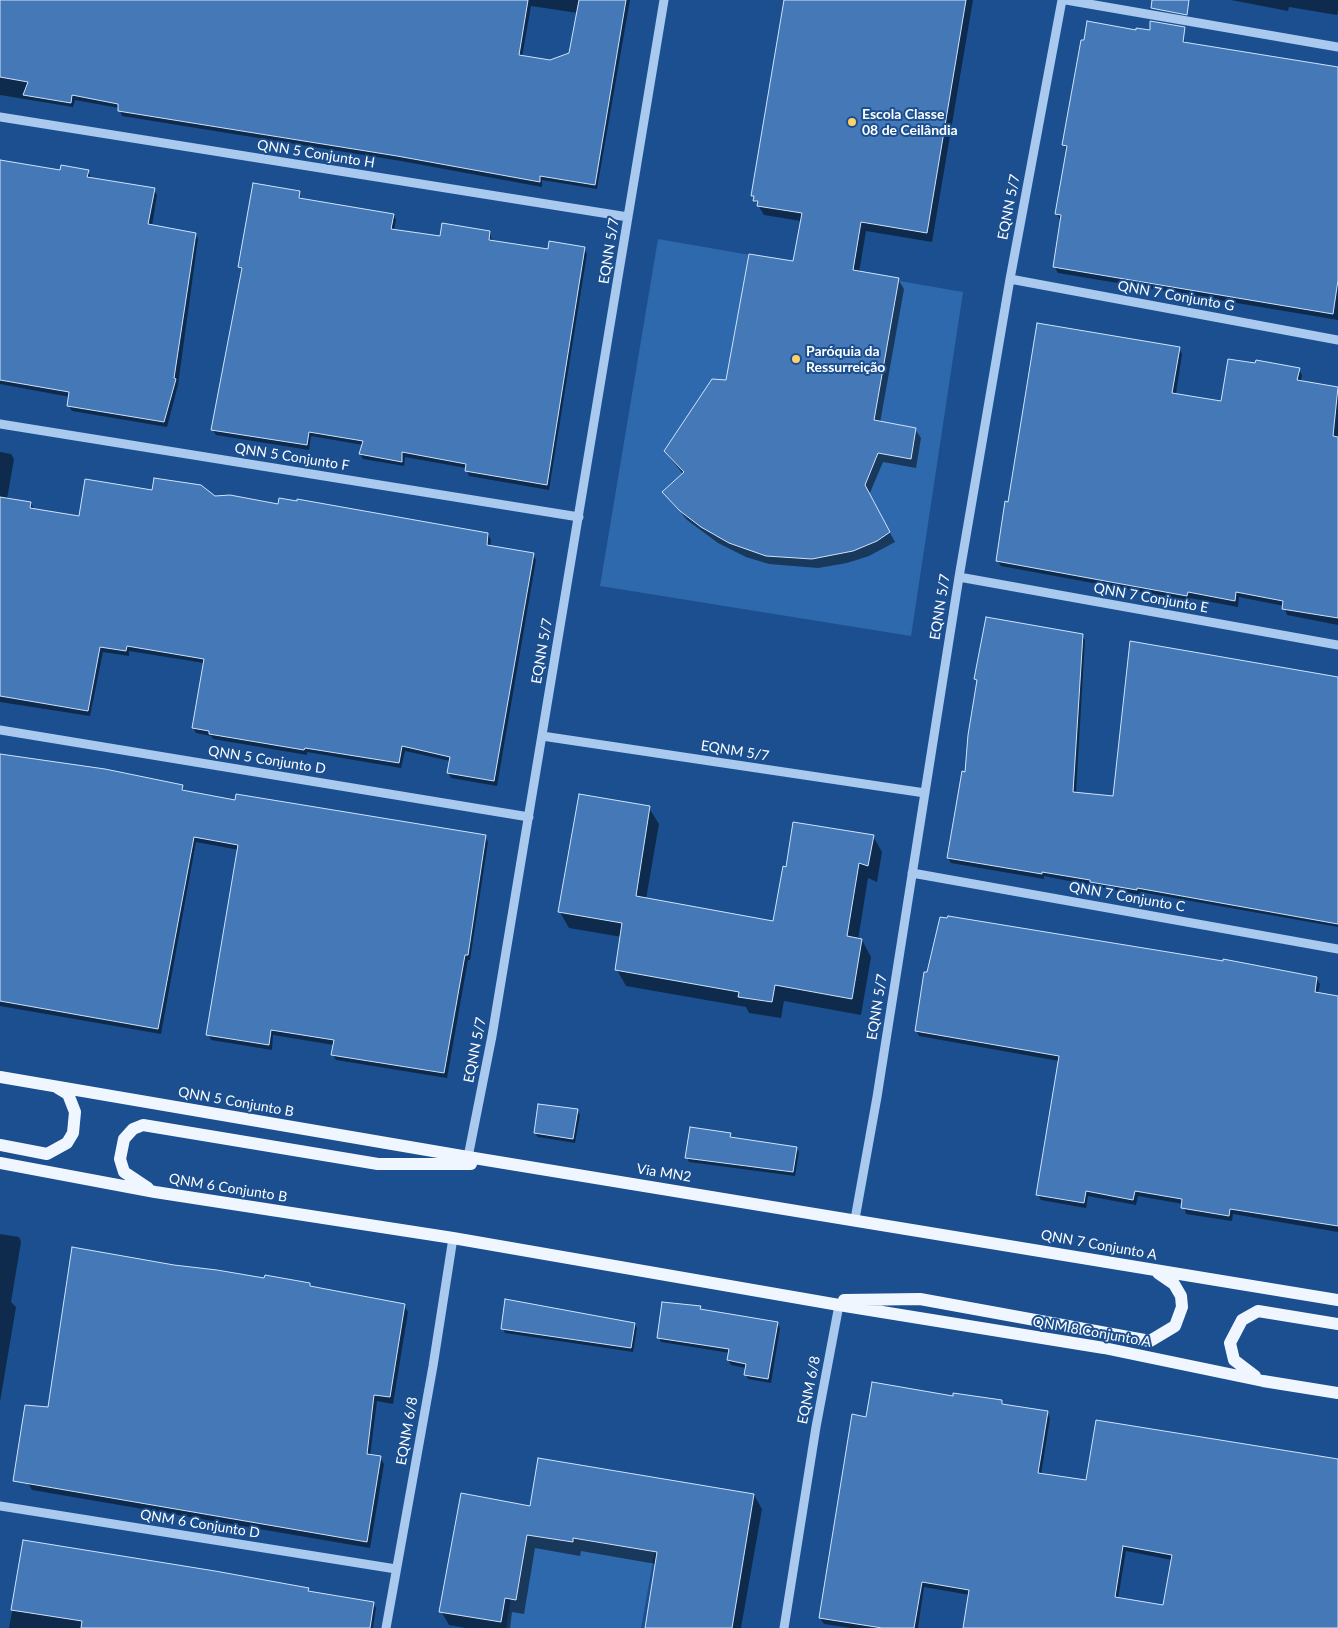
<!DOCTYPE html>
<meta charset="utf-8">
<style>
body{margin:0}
canvas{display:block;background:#1b4f8f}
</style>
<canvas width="1338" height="1628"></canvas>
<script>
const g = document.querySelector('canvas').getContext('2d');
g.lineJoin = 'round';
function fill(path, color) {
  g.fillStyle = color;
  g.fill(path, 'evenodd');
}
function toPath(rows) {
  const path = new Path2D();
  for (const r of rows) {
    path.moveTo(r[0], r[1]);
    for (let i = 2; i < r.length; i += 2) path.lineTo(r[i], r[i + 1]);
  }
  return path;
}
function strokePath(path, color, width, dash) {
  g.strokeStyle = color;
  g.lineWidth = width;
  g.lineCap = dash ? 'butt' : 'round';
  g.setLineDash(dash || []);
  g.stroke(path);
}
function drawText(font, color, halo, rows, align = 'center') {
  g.font = font + ' Lato,sans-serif';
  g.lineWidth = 4;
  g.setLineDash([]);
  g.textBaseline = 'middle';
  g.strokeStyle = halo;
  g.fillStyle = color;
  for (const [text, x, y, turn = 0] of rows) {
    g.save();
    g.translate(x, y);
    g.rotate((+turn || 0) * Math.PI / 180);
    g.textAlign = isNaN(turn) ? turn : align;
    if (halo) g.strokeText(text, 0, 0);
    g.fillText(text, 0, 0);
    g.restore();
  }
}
fill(toPath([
 [658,239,963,292,911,636,600,586],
 [523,1529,655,1550,641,1628,506,1628]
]), '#2e69ad');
fill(toPath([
 [0,0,630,0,597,189,542,180,542,187,401,161,122,116,119,108,75,100,73,107,0,95],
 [531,6,578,13,570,54,550,61,522,57],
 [785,0,973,0,932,242,866,231,859,273,898,279,904,289,880,423,915,429,921,438,916,468,883,462,869,495,895,542,869,556,847,563,818,568,769,564,746,557,718,543,687,520,664,492,683,474,665,452,727,381,794,262,801,221,764,215,752,195],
 [1231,0,1338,0,1338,10,1337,15,1289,7,1288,11],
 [1088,23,1183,37,1186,43,1338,69,1338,320,1058,273,1054,266,1060,220,1057,214,1067,151,1064,145],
 [0,163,61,171,88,171,91,178,154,190,157,195,152,226,195,234,198,239,178,385,167,427,72,411,69,406,70,397,0,384],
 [299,192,302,200,394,215,396,220,394,231,441,237,490,232,492,241,549,250,584,248,587,254,549,490,469,476,466,468,405,457,404,466,363,459,360,454,363,445,311,436,309,450,216,435,213,430,242,272,240,267],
 [1179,348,1182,354,1176,394,1222,402,1299,369,1302,375,1301,382,1338,388,1338,625,1287,615,1284,606,1239,597,1238,607,1190,598,1190,601,1001,566,997,560,1009,503],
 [0,452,11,454,14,459,7,499,31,503,34,509,80,517,153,491,488,534,491,540,490,547,533,554,536,560,497,786,451,778,448,772,450,761,405,751,401,768,307,752,307,755,213,739,211,736,196,733,193,728,204,663,129,651,129,656,103,652,90,716,0,702],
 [1082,635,1085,640,1076,794,1114,797,1338,678,1338,927,1140,892,1139,895,1044,876,1044,879,951,863,948,858,966,773,978,683,976,679],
 [0,755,182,786,185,792,236,801,485,836,488,842,470,960,468,960,447,1078,336,1060,333,1055,334,1045,273,1035,272,1050,211,1040,208,1034,239,850,196,842,161,1034,0,1006],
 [649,808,659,824,646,899,774,922,873,836,882,852,877,882,868,878,858,940,862,940,871,957,861,1015,784,1001,781,1018,749,1013,746,1007,626,986,617,970,622,937,569,928,560,912],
 [949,917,1316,978,1320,984,1318,993,1338,997,1338,1232,1233,1214,1232,1221,1186,1214,1183,1204,1138,1196,1136,1205,1088,1196,1086,1208,1041,1200,1038,1195,1059,1061,919,1036,916,1030,928,974],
 [577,1110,580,1115,575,1143,538,1137,535,1133],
 [730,1135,732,1138,796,1148,799,1152,795,1176,689,1162,687,1157],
 [0,1234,19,1237,21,1242,11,1302,16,1307,0,1402],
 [174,1267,310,1284,312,1288,404,1305,408,1312,393,1404,377,1401,370,1456,380,1457,384,1464,370,1548,32,1490,28,1483,49,1409],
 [700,1307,702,1310,777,1323,780,1328,771,1383,748,1379,746,1375,746,1368,731,1365,728,1360,730,1353,661,1342,659,1337],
 [635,1324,637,1328,633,1352,505,1333,503,1328],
 [954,1397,1002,1401,1004,1405,1047,1412,1050,1418,1041,1475,1087,1482,1338,1461,1338,1628,964,1628,970,1595,924,1587,918,1628,851,1628,824,1624,820,1618,867,1419],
 [1126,1551,1172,1560,1164,1606,1118,1599],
 [754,1495,762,1509,741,1628,646,1628,656,1564,581,1551,580,1556,535,1548,524,1614,512,1612,510,1628,466,1628,449,1625,441,1611,531,1508],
 [21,1563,308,1589,310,1592,373,1603,376,1608,373,1628,9,1628]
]), '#0007');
const building = toPath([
 [0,0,528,0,519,55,550,60,569,53,579,0,626,0,595,185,540,176,540,182,397,156,118,111,118,104,72,95,71,103,23,95,28,82,0,77,0,0],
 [784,0,966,0,927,233,861,222,853,270,899,278,874,420,916,428,911,459,878,453,865,485,890,532,877,541,853,551,812,559,766,556,729,543,701,527,680,511,662,492,684,472,664,451,712,379,726,380,749,254,793,261,802,213,757,206,758,201,753,201,754,196,751,196,784,0],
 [1152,0,1189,0,1187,15,1151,8,1152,0],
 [1087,21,1136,30,1136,28,1150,30,1150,21,1185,27,1183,42,1338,67,1338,280,1333,314,1053,267,1061,215,1055,214,1067,146,1062,145,1081,40,1084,40,1087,21],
 [0,160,60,170,61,165,89,170,87,177,155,188,148,224,196,233,174,378,176,379,164,422,67,406,69,392,0,380,0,160],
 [253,183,300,191,299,198,394,214,391,229,440,236,442,223,490,231,489,240,548,249,549,241,585,247,547,485,465,471,466,464,402,452,402,462,359,454,363,441,309,432,307,445,211,430,242,268,238,267,253,183],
 [1037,323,1180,347,1172,393,1221,401,1228,359,1255,363,1256,360,1300,368,1297,380,1338,387,1333,436,1338,437,1338,618,1282,609,1283,601,1236,592,1235,601,1188,592,1187,596,996,561,1005,501,1008,502,1037,323],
 [154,478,201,485,215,496,230,495,278,504,279,498,297,501,297,499,488,533,487,545,534,553,494,781,447,773,450,757,402,746,399,763,305,748,304,750,209,734,209,731,192,728,204,659,127,646,126,651,100,647,88,711,0,696,0,497,31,502,30,508,79,516,85,479,152,490,154,478],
 [986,617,1083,634,1073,792,1113,796,1130,641,1338,677,1338,924,1137,888,1137,890,1090,882,1090,880,1042,872,1042,874,947,858,962,771,965,772,968,735,977,680,974,679,986,617],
 [0,754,105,769,183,785,182,790,235,800,236,794,486,835,468,955,465,955,444,1073,331,1055,334,1040,271,1030,269,1045,206,1035,238,845,194,837,158,1029,0,1001,0,754],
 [579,794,650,806,636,896,773,921,783,866,786,867,793,822,874,835,868,866,859,863,847,936,862,939,852,999,775,985,772,1002,738,997,739,992,615,970,622,923,558,912,579,794],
 [948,916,1223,961,1223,959,1317,977,1315,992,1338,996,1338,1226,1230,1209,1229,1216,1181,1208,1182,1199,1135,1191,1133,1200,1086,1191,1084,1203,1036,1195,1059,1056,915,1031,924,972,927,972,940,917,947,918,948,916],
 [538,1104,578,1109,573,1139,534,1133,538,1104],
 [690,1127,731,1133,730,1137,797,1147,793,1172,685,1158,690,1127],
 [72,1247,174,1265,217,1270,264,1278,265,1275,310,1283,310,1286,405,1304,390,1397,374,1395,367,1454,381,1456,367,1542,13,1481,25,1405,48,1407,72,1247],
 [505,1299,635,1323,631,1348,501,1329,505,1299],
 [662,1302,701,1306,700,1309,778,1322,768,1379,744,1375,746,1364,727,1360,729,1349,657,1338,662,1302],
 [872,1382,953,1396,953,1393,1002,1400,1002,1404,1048,1411,1038,1473,1086,1480,1096,1420,1338,1459,1338,1628,963,1628,969,1590,922,1582,914,1628,882,1628,819,1618,852,1414,866,1417,872,1382],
 [1123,1546,1172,1555,1163,1605,1115,1597,1123,1546],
 [538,1458,754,1494,732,1628,645,1628,657,1552,573,1538,573,1542,527,1535,516,1600,505,1598,501,1622,439,1612,461,1493,530,1506,538,1458],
 [23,1540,215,1571,309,1588,308,1591,374,1602,370,1628,81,1628,82,1621,11,1610,23,1540]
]);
fill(building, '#4478b7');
strokePath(building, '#cfe3fa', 1);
strokePath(toPath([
 [1066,0,1338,47],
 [0,117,628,217],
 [1010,279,1338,340],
 [0,424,579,517],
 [959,577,1338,645],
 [0,730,529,817],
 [542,736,925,793],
 [912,873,1338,949],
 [468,1157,492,1036,664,0],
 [855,1219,877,1097,959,577,1010,279,1062,0],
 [0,1506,396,1569],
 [386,1628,433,1366,453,1238],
 [784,1628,816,1427,839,1305]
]), '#a9c9ee', 9);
strokePath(toPath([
 [0,1077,468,1157,1338,1300],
 [0,1145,47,1154,67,1143,73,1133,75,1112,68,1094,58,1088],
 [0,1163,155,1192,453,1238,839,1305,1104,1348,1263,1381,1338,1393],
 [148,1188,124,1172,120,1159,124,1139,133,1129,143,1125,378,1164,471,1164],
 [844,1300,920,1299,1150,1341,1175,1326,1182,1307,1181,1296,1174,1284,1158,1273],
 [1255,1376,1234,1360,1230,1343,1242,1320,1258,1311,1338,1324]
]), '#f0f6ff', 12);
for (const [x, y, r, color] of [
 [852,122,5,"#ffd166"],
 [796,359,5,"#ffd166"]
]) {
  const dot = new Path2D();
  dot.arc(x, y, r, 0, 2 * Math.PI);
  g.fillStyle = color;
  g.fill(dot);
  strokePath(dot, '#1b4f8f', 2);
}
drawText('bold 14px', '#fff', '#1b4f8f', [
 ["Escola Classe",862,114],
 ["08 de Ceilândia",862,130],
 ["Paróquia da",806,351],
 ["Ressurreição",806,367]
], 'left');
drawText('14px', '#fff', '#1b4f8f', [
 ["QNN 5 Conjunto H",316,154,9],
 ["EQNN 5/7",1009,207,-79],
 ["EQNN 5/7",609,251,-81],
 ["QNN 7 Conjunto G",1176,296,10],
 ["QNN 5 Conjunto F",292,457,9],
 ["QNN 7 Conjunto E",1151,598,10],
 ["EQNN 5/7",940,607,-81],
 ["EQNN 5/7",542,651,-80],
 ["EQNM 5/7",735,751,9],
 ["QNN 5 Conjunto D",267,760,9],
 ["QNN 7 Conjunto C",1127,897,10],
 ["EQNN 5/7",877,1007,-81],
 ["EQNN 5/7",475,1050,-79],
 ["QNN 5 Conjunto B",236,1102,10],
 ["Via MN2",664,1173,9],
 ["QNM 6 Conjunto B",228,1188,9],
 ["QNN 7 Conjunto A",1099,1245,10],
 ["QNM 8 Conjunto A",1092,1332,10],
 ["EQNM 6/8",809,1390,-79],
 ["EQNM 6/8",407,1431,-80],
 ["QNM 6 Conjunto D",200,1524,9]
]);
</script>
